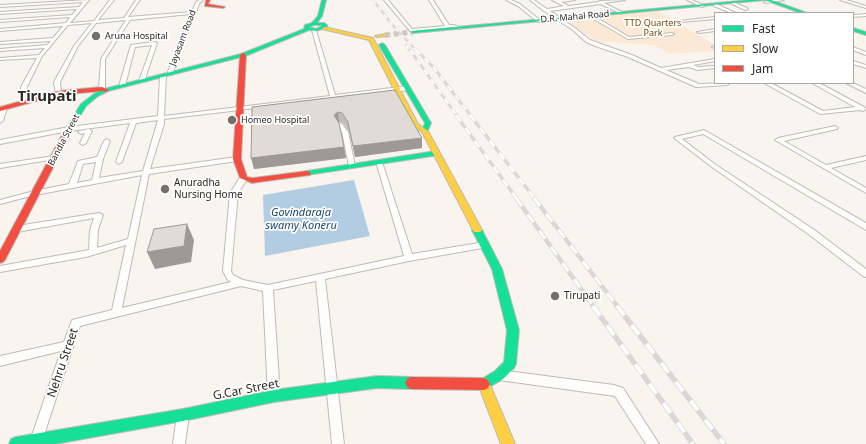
<!DOCTYPE html>
<style>
body{margin:0}
#map{position:relative;width:866px;height:444px;overflow:hidden;background:#faf4ee;font-family:"Noto Sans",sans-serif}
canvas{display:block}
.legend{position:absolute;left:714px;top:12px;width:140px;height:72px;box-sizing:border-box;background:#fff;border:1px solid #aba9a7;margin:0;padding:5px 7px;list-style:none;font-size:12px;color:#2c2824}
.legend li{display:flex;align-items:center;gap:8px;height:20px}
.legend b{width:20px;border:1px solid #aba9a7}
</style>
<div id="map">
<canvas width="866" height="444"></canvas>
<ul class="legend">
<li><b style="height:5px;background:#16e098"></b>Fast</li>
<li><b style="height:5px;background:#ffcf43"></b>Slow</li>
<li><b style="height:5px;background:#f24e42"></b>Jam</li>
</ul>
</div>
<script>
const g = document.querySelector('canvas').getContext('2d');
g.lineJoin = 'round';
function fill(path, color) {
  g.fillStyle = color;
  g.fill(path, 'evenodd');
}
function toPath(rows) {
  const path = new Path2D();
  for (const r of rows) {
    path.moveTo(r[0], r[1]);
    for (let i = 2; i < r.length; i += 2) path.lineTo(r[i], r[i + 1]);
  }
  return path;
}
function strokePath(path, color, width, dash) {
  g.strokeStyle = color;
  g.lineWidth = width;
  g.lineCap = dash ? 'butt' : 'round';
  g.setLineDash(dash || []);
  g.stroke(path);
}
function drawText(font, color, halo, rows, align = 'center') {
  g.font = font + ' "Noto Sans",sans-serif';
  g.lineWidth = 3.5;
  g.setLineDash([]);
  g.textBaseline = 'middle';
  g.strokeStyle = halo;
  g.fillStyle = color;
  for (const [text, x, y, turn = 0] of rows) {
    g.save();
    g.translate(x, y);
    g.rotate((+turn || 0) * Math.PI / 180);
    g.textAlign = isNaN(turn) ? turn : align;
    if (halo) g.strokeText(text, 0, 0);
    g.fillText(text, 0, 0);
    g.restore();
  }
}
fill(toPath([
 [658,11,715,45,715,51,670,54,654,45,596,41,565,20]
]), '#fbe9d6');
fill(toPath([
 [354,180,370,236,265,256,263,195]
]), '#b2cde1');
strokePath(toPath([
 [385,35,413,32]
]), '#d1cbc6', 5.5, [5.5, 3]);
const street = toPath([
 [89,0,70,23,94,21,110,0,114,0,98,20,124,18,136,0,140,0,128,17,192,12,196,2,199,0,203,0,199,4,172,75,167,74,191,14,130,20,105,59,105,89,102,91,99,89,101,59,126,20,96,23,78,46,60,82,61,93,56,94,54,82,74,46,92,23,68,25,42,56,27,87,25,102,20,103,21,87,37,58,0,60,0,58,39,55,45,48,0,51,0,49,47,45,51,41,0,44,0,42,53,38,63,26,0,31,0,29,66,23,70,17,0,22,0,20,72,15,77,9,0,14,0,12,79,7,83,2,0,7,0,5,89,0],
 [384,0,388,0,412,29,445,26,429,0,433,0,449,25,453,25,462,28,460,29,453,27,410,31,384,0],
 [506,0,511,0,520,4,541,21,538,22,518,6,506,0],
 [530,0,534,0,547,9,564,6,552,0,575,0,561,2,569,6,598,2,600,1,625,0,604,3,622,12,621,14,601,4,550,11,575,28,590,40,632,55,661,68,715,59,715,61,693,65,698,67,715,66,715,68,697,70,689,67,666,70,699,84,730,83,727,85,696,87,628,57,595,46,586,42,573,30,544,11,530,0],
 [687,0,692,0,705,6,702,7,687,0],
 [773,0,784,0,766,3,764,2,773,0],
 [840,0,846,0,866,6,866,8,840,0],
 [733,2,747,8,748,9,745,10,732,4,733,2],
 [714,4,716,4,736,13,731,13,714,6,714,4],
 [866,14,866,16,853,17,853,15,866,14],
 [590,15,592,15,629,37,672,33,674,34,672,35,628,39,590,17,590,15],
 [715,17,715,19,681,22,679,21,715,17],
 [314,29,316,30,335,95,408,86,411,88,408,90,164,119,164,124,150,169,237,157,240,159,237,161,149,174,122,308,231,282,227,279,223,271,230,193,241,176,244,176,248,178,238,193,231,271,233,275,243,280,268,285,404,256,376,162,379,160,382,162,412,254,485,242,488,243,489,245,488,247,409,261,325,279,344,444,332,444,316,281,273,290,280,396,278,400,274,401,270,400,268,396,263,291,241,286,80,326,42,441,41,444,31,444,30,441,61,351,0,366,0,356,64,342,72,320,112,310,126,245,86,257,0,272,0,266,89,250,90,230,94,218,17,232,13,229,17,226,99,213,103,215,98,230,97,248,128,239,142,175,35,195,0,204,0,200,34,191,69,184,78,161,97,157,104,141,107,139,110,141,103,159,99,178,143,171,158,120,136,123,122,162,119,164,116,162,130,123,69,131,0,144,0,140,69,127,158,116,160,76,163,74,166,76,164,116,330,96,312,30,314,29],
 [96,162,92,180,77,183,83,164,96,162],
 [715,29,715,31,699,33,697,32,715,29],
 [155,42,157,43,144,82,139,81,152,45,135,47,125,86,120,87,119,86,131,45,155,42],
 [714,46,715,46,715,48,712,47,714,46],
 [853,47,866,52,866,55,853,50,853,47],
 [853,61,866,65,866,68,853,64,853,61],
 [764,83,771,83,823,111,855,107,812,83,819,83,864,107,866,109,863,111,860,110,820,114,764,83],
 [846,83,853,83,866,89,866,93,846,83],
 [4,106,7,108,3,121,0,123,0,112,2,107,4,106],
 [340,123,342,124,348,132,355,166,354,167,352,168,349,166,342,132,337,125,340,123],
 [835,126,838,128,837,129,784,141,826,165,866,156,866,160,831,168,866,188,866,193,775,140,778,138,835,126],
 [89,129,92,131,86,143,83,145,81,144,80,143,85,133,81,134,78,132,79,131,89,129],
 [704,130,866,223,866,230,703,134,682,139,716,165,813,229,866,269,866,277,863,276,807,233,712,167,674,138,675,137,704,130],
 [54,156,56,157,56,159,0,168,0,164,54,156],
 [499,370,614,385,623,388,659,444,646,444,615,396,499,380,495,378,493,375,495,372,499,370],
 [183,409,187,411,189,415,185,444,173,444,177,415,179,411,183,409]
]);
const fast = toPath([
 [322,0,326,0,322,16,317,23,324,23,327,25,327,27,316,31,309,30,245,56,108,91,98,96,86,106,68,136,66,137,62,135,81,104,94,94,104,89,241,54,304,29,305,25,312,23,318,16,322,0],
 [314,25,321,25,322,26,316,29,309,27,314,25],
 [750,0,765,0,413,33,411,32,413,31,750,0],
 [765,0,771,0,807,13,801,13,765,0],
 [853,28,866,32,866,35,853,31,853,28],
 [382,43,385,45,431,123,427,132,423,132,422,131,425,123,379,45,382,43],
 [436,151,439,151,439,155,307,175,303,173,307,171,436,151],
 [477,227,482,230,502,269,519,330,516,364,514,368,503,379,484,390,480,388,478,384,480,380,495,371,504,362,507,330,492,269,472,230,477,227],
 [377,376,411,377,415,379,417,383,415,387,411,389,377,388,274,402,183,421,55,444,9,444,11,439,16,437,183,409,274,390,377,376]
]);
const slow = toPath([
 [324,27,373,38,418,124,428,131,482,230,480,232,474,232,422,132,412,125,369,40,322,29,324,27],
 [385,34,387,35,387,36,377,37,375,36,385,34],
 [484,378,488,380,515,444,501,444,478,384,480,380,484,378]
]);
const jam = toPath([
 [206,0,210,0,208,4,225,7,223,8,205,6,206,0],
 [243,53,246,55,241,159,247,177,253,178,307,171,311,173,310,175,252,183,240,178,233,159,240,55,243,53],
 [102,87,109,90,106,92,102,91,58,95,0,111,0,107,58,91,102,87],
 [66,133,70,135,5,260,3,262,0,263,0,251,62,135,66,133],
 [411,377,484,378,488,380,490,384,488,388,484,390,411,389,407,387,405,383,407,379,411,377]
]);
strokePath(street, '#bfbbb6', 2);
strokePath(fast, '#bfbbb6', 2);
strokePath(slow, '#bfbbb6', 2);
strokePath(jam, '#bfbbb6', 2);
fill(street, '#fefdfc');
fill(fast, '#16e098');
fill(slow, '#ffcf43');
fill(jam, '#f24e42');
const railFar4 = toPath([
 [373,0,395,28,417,51],
 [406,45,410,51]
]);
const railFar3 = toPath([
 [410,50,457,116],
 [416,50,434,68,471,116]
]);
const railFar2 = toPath([
 [456,115,517,199],
 [470,115,535,199]
]);
const railFar1 = toPath([
 [516,198,594,307],
 [534,198,618,307]
]);
const rail = toPath([
 [593,306,693,444],
 [617,306,724,444]
]);
strokePath(railFar4, '#dad8d7', 2.5);
strokePath(railFar3, '#dad8d7', 3);
strokePath(railFar2, '#dad8d7', 3.5);
strokePath(railFar1, '#dad8d7', 4.5);
strokePath(rail, '#dad8d7', 5.5);
strokePath(railFar4, '#fff', 1.5, [4.5]);
strokePath(railFar3, '#fff', 2, [6]);
strokePath(railFar2, '#fff', 2.5, [8]);
strokePath(railFar1, '#fff', 3, [10]);
strokePath(rail, '#fff', 4, [12]);
fill(toPath([
 [395,90,422,148,355,157,349,132,343,123,339,122,346,158,254,169,252,107]
]), '#c1bcb8');
fill(toPath([
 [338,112,339,122,336,125,334,115],
 [422,138,422,148,355,157,353,146],
 [344,147,346,158,254,169,251,158],
 [187,224,194,240,191,262,155,269,147,252]
]), '#9d9996');
const building = toPath([
 [395,90,422,138,353,146,348,122,342,113,338,112,334,115,339,123,344,147,251,158,252,107,395,90],
 [187,224,184,246,147,252,154,229,187,224]
]);
fill(building, '#e0dbd6');
strokePath(building, '#9d9996', 1);
for (const [x, y, r, color] of [
 [96,36,5,"#746f6b"],
 [232,120,5,"#746f6b"],
 [165,189,5,"#746f6b"],
 [555,296,5,"#746f6b"]
]) {
  const dot = new Path2D();
  dot.arc(x, y, r, 0, 2 * Math.PI);
  g.fillStyle = color;
  g.fill(dot);
  strokePath(dot, '#fff', 1.5);
}
drawText('9px', '#2c2824', '#fff', [
 ["D.R. Mahal Road",575,17,-5],
 ["Jayasam Road",183,38,-69],
 ["Bandla Street",64,140,-62]
]);
drawText('9px', '#754a08', '#fff', [
 ["TTD Quarters",653,23],
 ["Park",653,33]
]);
drawText('9px', '#2c2824', '#fff', [
 ["Aruna Hospital",105,36],
 ["Homeo Hospital",241,120]
], 'left');
drawText('10px', '#2c2824', '#fff', [
 ["Anuradha",174,183],
 ["Nursing Home",174,195],
 ["Tirupati",564,296]
], 'left');
drawText('italic 11px', '#184868', '#fff', [
 ["Govindaraja",301,213],
 ["swamy Koneru",301,226]
]);
drawText('12px', '#2c2824', '#fff', [
 ["Nehru Street",63,363,-71],
 ["G.Car Street",246,390,-11]
]);
drawText('bold 15px', '#2c2824', '#fff', [
 ["Tirupati",47,97]
]);
</script>
